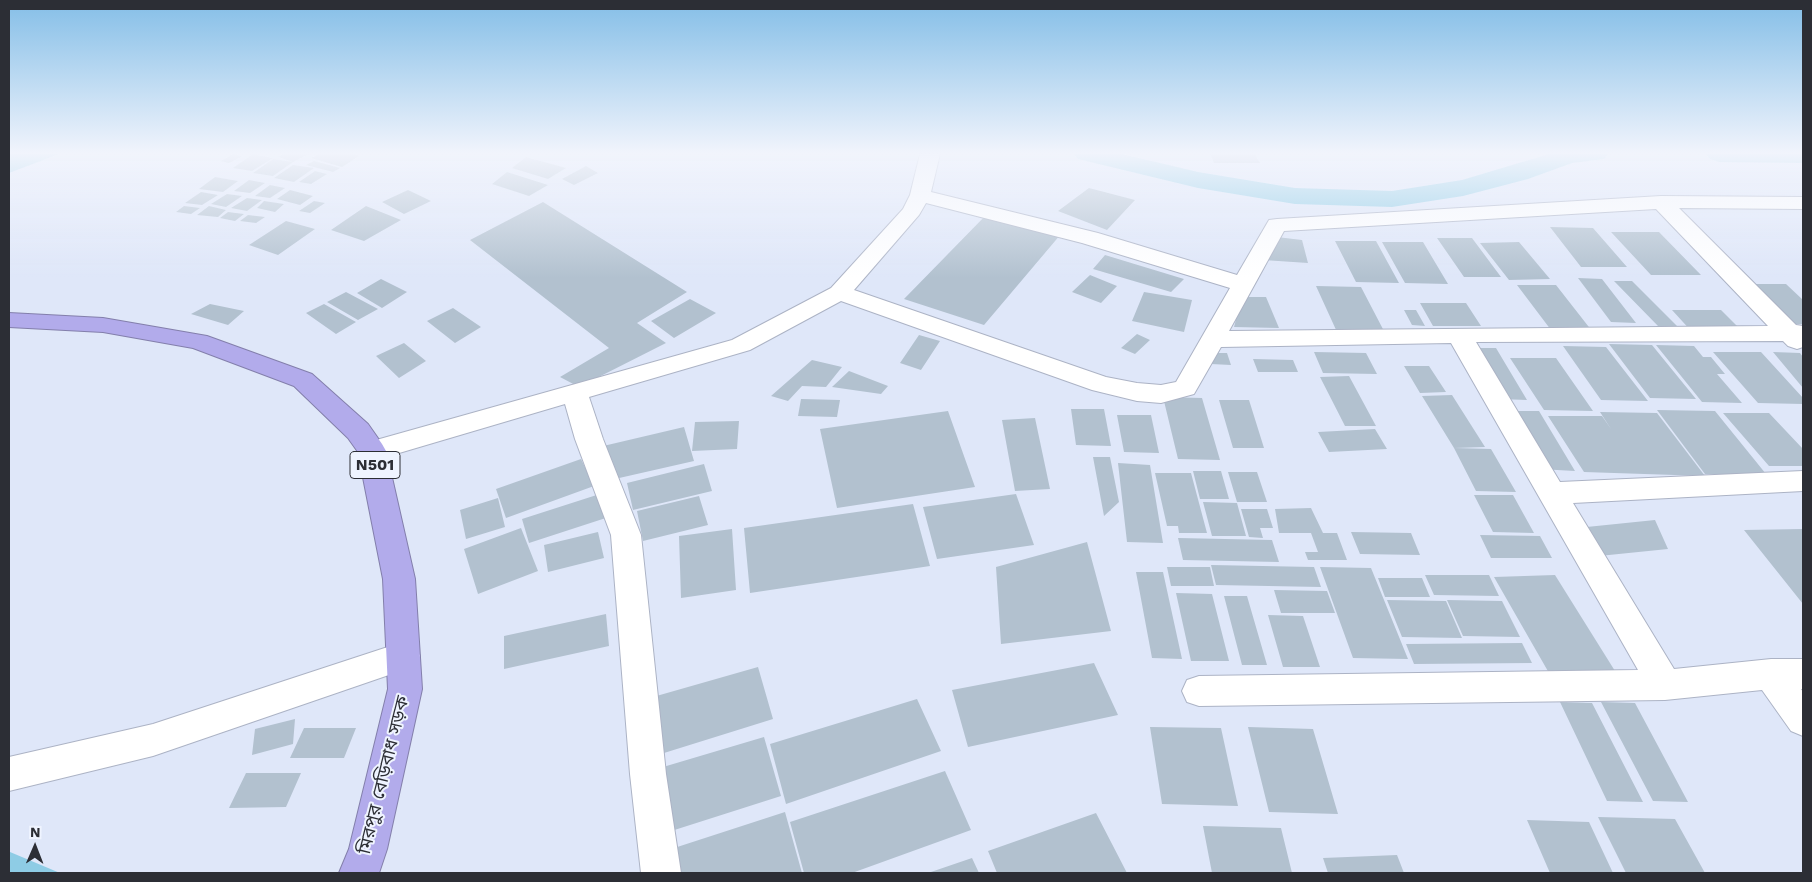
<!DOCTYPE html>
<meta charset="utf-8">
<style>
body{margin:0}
#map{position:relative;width:1812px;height:882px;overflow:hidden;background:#dfe7f9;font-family:"Work Sans",sans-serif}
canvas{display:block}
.frame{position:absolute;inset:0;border:10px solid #2c2e35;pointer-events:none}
.north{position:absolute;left:10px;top:822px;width:50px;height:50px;-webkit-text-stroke:4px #eff4ff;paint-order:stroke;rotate:1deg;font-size:14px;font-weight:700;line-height:20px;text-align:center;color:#2c2e35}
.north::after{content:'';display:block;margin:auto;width:18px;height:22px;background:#2c2e35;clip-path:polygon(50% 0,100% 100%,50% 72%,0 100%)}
</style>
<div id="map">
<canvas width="1812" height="882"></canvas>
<div class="frame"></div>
<div class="north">N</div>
</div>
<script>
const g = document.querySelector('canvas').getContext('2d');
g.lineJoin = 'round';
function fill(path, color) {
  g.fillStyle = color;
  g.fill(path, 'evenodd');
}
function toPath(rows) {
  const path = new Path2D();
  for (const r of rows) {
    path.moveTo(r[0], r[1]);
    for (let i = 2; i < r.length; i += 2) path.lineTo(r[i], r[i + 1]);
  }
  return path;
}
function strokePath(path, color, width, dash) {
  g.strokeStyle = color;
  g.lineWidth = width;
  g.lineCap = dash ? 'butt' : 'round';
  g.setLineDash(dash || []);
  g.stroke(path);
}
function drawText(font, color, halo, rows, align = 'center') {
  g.font = font + ' "Work Sans","Noto Sans Bengali",sans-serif';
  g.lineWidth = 4;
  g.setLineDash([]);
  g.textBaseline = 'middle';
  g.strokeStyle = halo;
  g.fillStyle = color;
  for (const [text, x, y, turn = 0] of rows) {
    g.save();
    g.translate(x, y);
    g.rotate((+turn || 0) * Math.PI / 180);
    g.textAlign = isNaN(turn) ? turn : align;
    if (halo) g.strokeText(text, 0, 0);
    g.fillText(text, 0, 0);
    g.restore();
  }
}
fill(toPath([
 [9,154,59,154,9,173],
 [10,852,60,873,9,873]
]), '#8ecce5');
fill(toPath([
 [1074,154,1122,154,1198,172,1295,188,1392,191,1462,180,1549,154,1608,154,1604,159,1572,163,1528,179,1463,196,1392,207,1295,204,1198,188,1078,159,1074,154],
 [1706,154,1803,154,1803,163,1719,162,1710,159,1706,154]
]), '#8ecce5');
fill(toPath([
 [233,154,243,156,229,163,221,161],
 [253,154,273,158,252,171,233,168],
 [283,154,309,154,293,162,278,157],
 [319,154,354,154,359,156,342,167,311,158],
 [1210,154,1255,154,1260,163,1214,163],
 [526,157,566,168,548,179,512,168],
 [273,159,293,162,273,176,253,173],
 [314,161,340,168,333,172,306,165],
 [293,165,314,168,294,182,274,178],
 [586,166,598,173,574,185,562,179],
 [315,171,327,174,311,184,299,182],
 [507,172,548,185,529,196,492,184],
 [215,177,238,181,223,192,199,189],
 [249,180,265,183,250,193,234,191],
 [270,185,285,188,270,198,255,196],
 [1089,188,1135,200,1107,230,1058,211],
 [290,190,313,196,300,205,277,199],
 [408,190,431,201,404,214,382,202],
 [201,192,218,195,202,205,185,203],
 [227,194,242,196,226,207,211,204],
 [247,198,262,200,247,211,231,208],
 [264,201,284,204,275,212,257,208],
 [314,201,325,203,310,213,299,211],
 [543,202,687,292,637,323,666,343,579,387,560,377,609,348,470,240],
 [184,206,200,208,191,214,176,212],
 [209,206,226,210,218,217,197,215],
 [366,206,401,220,364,241,331,230],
 [228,212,244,214,235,221,220,218],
 [988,213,1061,234,984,325,904,299],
 [248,215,265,217,256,223,240,221],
 [286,221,315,229,278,255,249,245],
 [1550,227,1593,228,1627,267,1581,267],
 [1611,232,1659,232,1701,275,1651,275],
 [1277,237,1302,240,1308,263,1263,260],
 [1437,238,1472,238,1501,277,1464,277],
 [1335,241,1376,241,1399,283,1356,282],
 [1382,242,1423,242,1448,284,1405,283],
 [1519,242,1550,279,1509,280,1480,243],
 [1105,255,1184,279,1171,292,1093,269],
 [1090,275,1117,286,1101,303,1072,292],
 [1578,278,1602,279,1636,323,1611,322],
 [381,279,407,292,382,308,357,293],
 [1614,281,1632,281,1677,326,1658,326],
 [1746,284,1786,284,1803,300,1803,324,1788,324],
 [1517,285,1556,285,1592,331,1551,330],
 [1316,286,1361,287,1385,333,1337,332],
 [346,292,378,309,358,320,327,302],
 [1144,292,1192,300,1184,332,1132,321],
 [1242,297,1266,297,1279,328,1234,327],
 [690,299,716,313,674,338,651,321],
 [1420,303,1466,303,1481,326,1433,326],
 [210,304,244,311,228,325,191,314],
 [324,304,356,322,336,334,306,313],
 [453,308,481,327,455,343,427,321],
 [1404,310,1416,310,1425,326,1412,325],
 [1672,310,1721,310,1743,332,1693,333],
 [1137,334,1150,340,1135,354,1121,348],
 [919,335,940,341,921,370,900,363],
 [404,343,426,361,399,378,376,356],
 [1609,344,1652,345,1696,399,1650,398],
 [1656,345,1694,346,1703,357,1711,357,1725,374,1717,374,1742,403,1702,402],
 [1563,346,1606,347,1648,401,1601,400],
 [1471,348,1496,348,1527,400,1500,399],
 [1314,352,1366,353,1377,374,1323,373],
 [1713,352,1761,352,1803,398,1803,404,1758,403],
 [1773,352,1800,353,1803,357,1803,388],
 [1207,353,1227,353,1231,365,1211,364],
 [1510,358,1556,358,1593,411,1544,410],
 [1253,359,1293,360,1298,372,1258,372],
 [812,360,842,367,826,387,802,386,788,401,771,396],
 [1404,366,1429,366,1446,392,1420,393],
 [849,371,888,386,881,394,832,387],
 [1349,376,1376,426,1345,426,1320,377],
 [1452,395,1485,447,1454,448,1422,396],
 [1163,397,1202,398,1220,460,1178,459],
 [801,399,840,400,837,417,798,416],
 [1219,400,1249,400,1264,448,1233,448],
 [1071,409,1104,409,1111,446,1076,445],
 [1657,410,1715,411,1766,474,1705,474],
 [948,411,975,487,837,508,820,429],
 [1505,411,1539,411,1575,471,1539,469],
 [1600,412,1657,413,1705,476,1584,472,1548,416,1602,416,1611,429],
 [1723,413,1769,413,1803,449,1803,466,1769,466],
 [1117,415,1151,415,1159,453,1124,452],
 [1035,418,1050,489,1015,491,1002,420],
 [739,421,737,449,692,451,695,422],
 [684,427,694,461,606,481,599,447],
 [1375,429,1387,449,1329,452,1318,432],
 [1454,448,1491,449,1516,492,1476,491],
 [1093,457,1110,457,1119,502,1104,516],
 [581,459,594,486,506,518,496,489],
 [1118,463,1150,465,1163,543,1127,542],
 [704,464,712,491,633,510,627,483],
 [1193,471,1221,471,1229,499,1200,499],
 [1228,472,1257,472,1267,502,1237,502],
 [1155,473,1191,473,1207,533,1179,533,1178,526,1167,526],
 [606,492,615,515,529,543,522,519],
 [1016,494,1034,545,937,559,923,507],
 [1474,495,1513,495,1534,533,1493,532],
 [699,496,708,525,643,541,637,511],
 [498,498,505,527,466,539,460,510],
 [1203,502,1237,503,1246,536,1212,536],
 [913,504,930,566,750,593,744,528],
 [1311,508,1323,533,1337,533,1347,560,1308,560,1305,552,1318,552,1311,533,1279,533,1275,509],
 [1241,509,1267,509,1273,528,1260,528,1263,538,1249,537],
 [1655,520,1668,549,1599,556,1577,528],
 [521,528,538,571,478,594,464,549],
 [732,529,736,590,681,598,679,536],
 [1803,529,1803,604,1744,530],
 [598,532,604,558,548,572,544,545],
 [1351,532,1411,533,1420,555,1360,554],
 [1480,535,1540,536,1552,558,1491,558],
 [1178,538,1272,540,1279,562,1183,560],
 [1087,542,1111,631,1001,644,996,567],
 [1211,565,1314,567,1321,587,1216,585],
 [1167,567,1210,567,1214,586,1171,586],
 [1320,567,1371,568,1408,659,1353,658],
 [1136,572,1163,572,1182,659,1152,658],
 [1425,575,1489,575,1499,596,1434,595],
 [1555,575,1615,671,1549,673,1494,577],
 [1378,578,1422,578,1430,597,1385,597],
 [1274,590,1327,591,1335,613,1281,613],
 [1176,593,1212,594,1229,661,1191,661],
 [1224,596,1247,596,1267,665,1242,665],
 [1387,600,1446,601,1462,638,1402,637],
 [1447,600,1502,601,1520,637,1463,636],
 [606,614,609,646,504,669,504,636],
 [1268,615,1303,616,1320,667,1283,667],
 [1522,643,1532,663,1414,664,1406,644],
 [1094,663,1118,715,968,747,952,690],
 [758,667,773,719,664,753,653,697],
 [917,699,941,751,786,804,770,744],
 [1560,702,1592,703,1643,802,1607,801],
 [1601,702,1635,703,1688,802,1653,801],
 [295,719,293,744,252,755,255,729],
 [1150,727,1221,728,1238,806,1162,804],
 [1248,727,1313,729,1338,814,1269,812],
 [304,728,356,728,344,758,290,758],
 [764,737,781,796,665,833,653,770],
 [945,771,971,830,852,873,804,873,790,822],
 [246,773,301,773,286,807,229,808],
 [785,812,802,873,672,873,668,850],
 [1096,813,1127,873,997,873,988,851],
 [1598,817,1675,819,1705,873,1626,873],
 [1527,820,1589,822,1613,873,1550,873],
 [1203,826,1281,828,1292,873,1212,873],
 [1397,855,1404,873,1328,873,1323,858],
 [972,858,979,873,928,873]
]), '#b2c1cf');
const minor = toPath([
 [920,154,940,154,931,192,1098,233,1237,275,1269,220,1277,219,1661,196,1803,197,1803,209,1679,208,1796,325,1803,326,1803,347,1797,349,1788,346,1783,341,1476,342,1560,482,1803,471,1803,491,1573,503,1674,669,1771,659,1803,659,1803,689,1801,689,1803,692,1803,736,1791,731,1762,690,1665,700,1199,706,1187,702,1182,691,1187,680,1199,676,1638,670,1451,343,1221,347,1194,394,1161,403,1137,401,1092,390,841,301,750,350,589,397,603,439,641,535,666,774,681,873,641,873,630,774,611,535,575,439,565,404,372,461,362,458,358,451,362,444,732,340,831,288,903,209,910,195,920,154],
 [926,203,1082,243,1230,288,1176,382,1161,385,1137,383,1106,377,854,290,919,215,926,203],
 [1656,209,1768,326,1229,331,1284,231,1656,209],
 [403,642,415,646,420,656,415,666,153,756,9,791,9,757,153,724,403,642]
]);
const highway = toPath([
 [9,313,103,318,207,336,312,374,368,424,382,444,386,451,415,579,422,689,387,849,379,873,339,873,349,849,388,689,383,579,358,452,348,438,294,386,193,348,103,332,9,327,9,313]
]);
strokePath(minor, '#acb3c5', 2);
strokePath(highway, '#837fab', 2);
fill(minor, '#fff');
fill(highway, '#b2abeb');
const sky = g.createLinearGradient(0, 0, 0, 278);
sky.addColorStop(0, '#84bee7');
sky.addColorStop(0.55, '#f1f4fc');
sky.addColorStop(1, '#f1f4fc00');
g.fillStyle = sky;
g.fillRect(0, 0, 1812, 278);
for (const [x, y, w] of [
 [375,465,50]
]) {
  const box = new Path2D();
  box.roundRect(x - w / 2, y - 13.5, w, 27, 4);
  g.fillStyle = '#eff4ff';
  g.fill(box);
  strokePath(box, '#2c2e35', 1);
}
drawText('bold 16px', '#2c2e35', null, [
 ["N501",375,465]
]);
drawText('18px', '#2c2e35', '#eff4ff', [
 ["মিরপুর বেড়িবাধ সড়ক",384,775,-76]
]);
</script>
